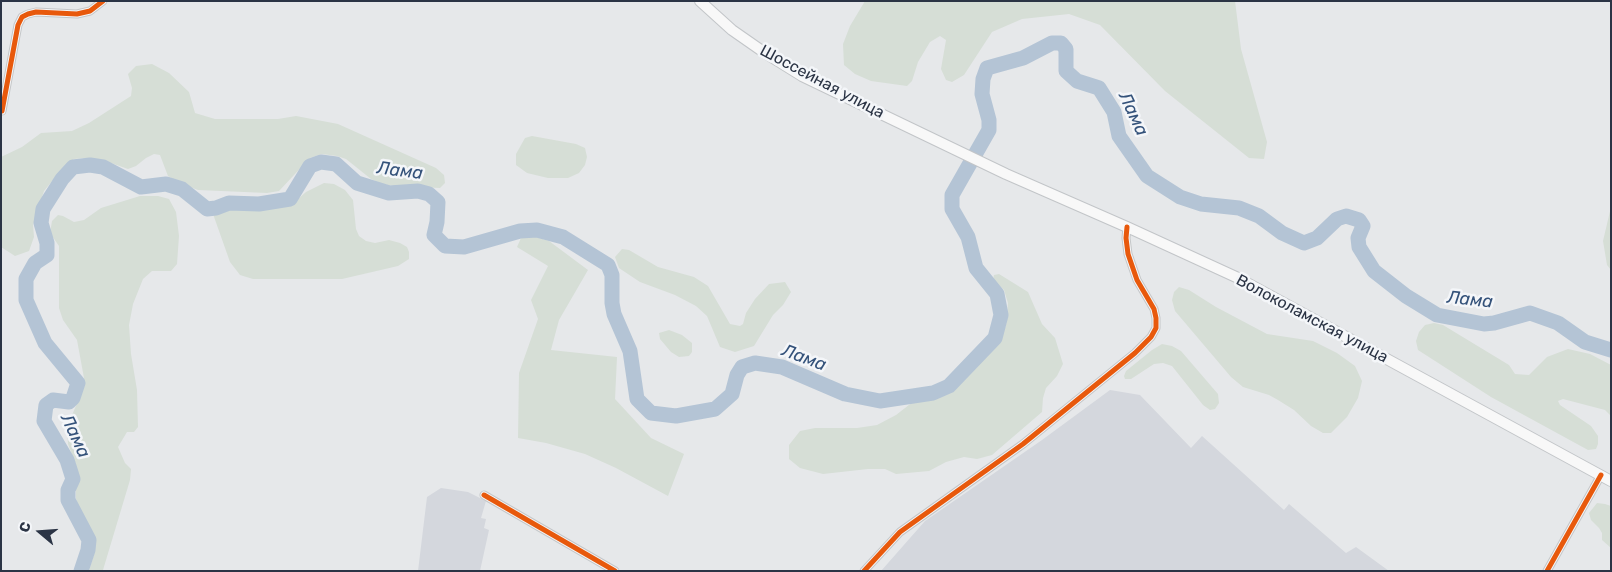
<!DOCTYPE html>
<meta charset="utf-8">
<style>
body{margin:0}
#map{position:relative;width:1612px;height:572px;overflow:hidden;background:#e6e8ea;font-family:Rubik,sans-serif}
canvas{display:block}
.frame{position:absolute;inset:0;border:2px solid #2b3445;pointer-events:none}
.north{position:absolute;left:15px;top:507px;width:50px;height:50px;-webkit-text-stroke:4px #f4f6f9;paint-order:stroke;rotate:288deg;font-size:14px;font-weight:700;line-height:20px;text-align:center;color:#2b3445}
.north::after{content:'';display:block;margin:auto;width:18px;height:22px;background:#2b3445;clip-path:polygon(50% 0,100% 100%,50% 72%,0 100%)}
</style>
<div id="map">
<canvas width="1612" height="572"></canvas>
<div class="frame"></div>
<div class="north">С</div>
</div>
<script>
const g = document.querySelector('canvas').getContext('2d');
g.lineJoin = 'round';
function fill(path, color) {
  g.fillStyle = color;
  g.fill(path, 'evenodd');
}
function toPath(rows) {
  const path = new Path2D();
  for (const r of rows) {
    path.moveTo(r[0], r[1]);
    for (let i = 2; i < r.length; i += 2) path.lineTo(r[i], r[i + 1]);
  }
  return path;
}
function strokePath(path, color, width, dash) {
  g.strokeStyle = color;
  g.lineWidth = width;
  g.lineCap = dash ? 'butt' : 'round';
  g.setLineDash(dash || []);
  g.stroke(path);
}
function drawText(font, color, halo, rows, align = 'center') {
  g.font = font + ' Rubik,sans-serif';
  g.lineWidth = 5;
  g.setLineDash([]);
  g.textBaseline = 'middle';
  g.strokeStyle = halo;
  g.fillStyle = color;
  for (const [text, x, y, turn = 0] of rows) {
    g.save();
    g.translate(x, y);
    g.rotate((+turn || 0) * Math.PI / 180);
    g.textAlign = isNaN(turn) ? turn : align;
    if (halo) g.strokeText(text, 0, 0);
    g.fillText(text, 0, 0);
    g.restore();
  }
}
fill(toPath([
 [1110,390,1140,395,1191,448,1202,436,1284,510,1289,504,1346,553,1356,547,1389,571,881,571,925,521,1042,440],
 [441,488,468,492,486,501,481,518,486,519,484,528,489,530,480,571,418,571,427,497]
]), '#d4d7dd');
fill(toPath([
 [865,1,1235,1,1241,49,1267,142,1264,159,1249,158,1165,91,1100,25,1069,14,1022,19,992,32,964,75,952,82,946,80,941,69,946,40,940,36,930,42,918,62,912,81,907,86,871,81,855,74,844,65,843,44,850,26],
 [152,64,169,73,189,92,195,113,215,119,278,119,296,116,338,124,436,168,444,175,445,183,440,188,394,186,382,184,371,179,346,159,337,156,322,154,310,158,279,191,267,193,198,190,182,184,168,176,160,155,154,154,146,158,136,166,128,169,108,162,83,158,74,159,61,170,44,191,33,225,34,237,29,251,15,256,1,247,1,157,22,147,41,133,72,131,89,123,131,96,132,88,128,74,136,66],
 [532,136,576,144,585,148,587,157,585,165,579,173,568,178,548,178,527,173,516,165,516,154,525,138],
 [324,183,334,184,345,190,353,200,356,229,359,236,366,241,375,243,389,240,400,243,407,247,409,252,409,259,398,266,342,279,253,279,240,275,230,262,213,214,217,211,228,208,247,209,285,205,298,199,306,192],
 [140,196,158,196,169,199,176,212,179,236,177,264,171,271,152,271,143,279,133,304,129,325,131,354,137,390,138,427,134,432,127,432,118,447,125,463,131,469,130,480,103,570,89,571,94,554,94,544,90,528,79,509,76,499,76,465,68,444,67,427,78,401,84,378,77,340,63,320,59,308,59,246,50,233,52,221,58,215,63,216,74,222,84,220,101,208],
 [1611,207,1611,270,1607,265,1603,241],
 [530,235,549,241,588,270,559,320,551,350,617,357,615,399,651,438,684,454,668,496,616,468,585,454,546,443,518,438,519,373,538,319,531,300,548,266,517,247,521,238],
 [622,249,629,250,658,267,694,277,708,286,730,324,740,326,743,324,746,313,755,299,769,284,785,282,791,292,783,305,773,315,754,346,735,352,720,347,707,316,696,306,675,295,640,282,619,268,615,257],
 [999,274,1028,292,1042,324,1055,338,1063,364,1057,376,1046,388,1043,398,1042,412,992,455,977,459,964,457,946,462,929,471,896,474,885,469,868,469,823,474,800,468,789,459,789,445,800,431,815,428,857,428,877,425,896,415,914,401,939,398,954,388,977,367,996,344,1006,326,1008,303,1004,290,993,280,994,275],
 [1179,287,1189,290,1216,307,1267,334,1313,341,1337,353,1355,366,1362,381,1358,398,1347,417,1331,433,1323,433,1311,426,1294,410,1278,400,1269,395,1243,387,1231,377,1175,311,1172,300,1174,292],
 [1434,323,1443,325,1509,365,1515,374,1529,375,1547,357,1568,349,1590,354,1611,365,1611,416,1605,410,1563,399,1558,401,1560,405,1591,426,1598,436,1598,444,1596,449,1588,450,1491,397,1418,350,1416,341,1419,332,1425,325],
 [669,330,682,335,692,343,692,352,689,356,679,357,671,352,660,339,659,333],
 [1162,344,1172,346,1181,351,1218,394,1219,403,1215,409,1210,410,1203,405,1172,366,1163,363,1154,364,1131,379,1125,379,1124,376,1126,371,1152,350],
 [1597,503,1605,504,1611,506,1611,548,1602,540,1602,533,1599,528,1591,520,1589,513]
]), '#d6ded6');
strokePath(toPath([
 [81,571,88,550,89,540,68,500,68,490,73,479,67,460,44,421,46,405,53,400,69,402,73,398,78,383,45,343,26,300,26,279,35,263,47,255,47,243,41,223,43,209,62,179,73,167,90,165,103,167,141,187,166,184,182,189,207,209,216,208,229,203,259,204,290,199,310,166,321,162,336,164,357,183,389,193,418,191,429,194,438,202,437,222,434,235,445,246,464,247,520,231,537,230,563,237,608,265,612,275,612,303,614,314,630,351,637,399,651,413,676,416,715,409,732,394,737,375,742,367,755,363,782,367,845,394,880,401,933,393,949,386,995,338,1001,315,997,294,976,268,968,237,952,209,952,195,989,130,989,120,982,94,983,79,987,68,1023,58,1052,43,1061,43,1066,49,1066,71,1077,81,1099,88,1114,112,1119,136,1147,176,1180,197,1201,204,1239,208,1259,216,1282,233,1304,243,1317,238,1337,219,1346,216,1359,220,1363,226,1358,238,1359,247,1374,271,1406,296,1437,315,1484,324,1494,323,1530,313,1558,323,1585,342,1611,350]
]), '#b4c4d5', 15);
const street = toPath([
 [2,111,18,25,22,17,28,14,36,12,77,14,90,11,103,1],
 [484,495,615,571],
 [864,571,900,532,1023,444,1135,353,1151,337,1156,328,1156,318,1154,309,1137,280,1128,254,1126,238,1127,227],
 [1547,571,1601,475]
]);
const primary = toPath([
 [700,1,732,30,765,53,802,76,1006,174,1127,227,1236,277,1611,481]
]);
strokePath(street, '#c4c6c8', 9);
strokePath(primary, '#c2c5c8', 12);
strokePath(street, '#f5f6f7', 7);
strokePath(primary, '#f8f8f8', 10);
strokePath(toPath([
 [2,111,18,25,22,17,28,14,36,12,77,14,90,11,103,1],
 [484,495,615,571],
 [864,571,900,532,1023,444,1135,353,1151,337,1156,328,1156,318,1154,309,1137,280,1128,254,1126,238,1127,227],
 [1547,571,1601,475]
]), '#e8590c', 5);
drawText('16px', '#2b3445', '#f4f6f9', [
 ["Шоссейная улица",822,82,28],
 ["Волоколамская улица",1312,319,28]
]);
drawText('italic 18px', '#34527a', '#f4f6f9', [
 ["Лама",1133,114,65],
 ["Лама",400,171,7],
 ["Лама",1470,300,6],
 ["Лама",804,358,20],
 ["Лама",75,436,65]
]);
</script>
